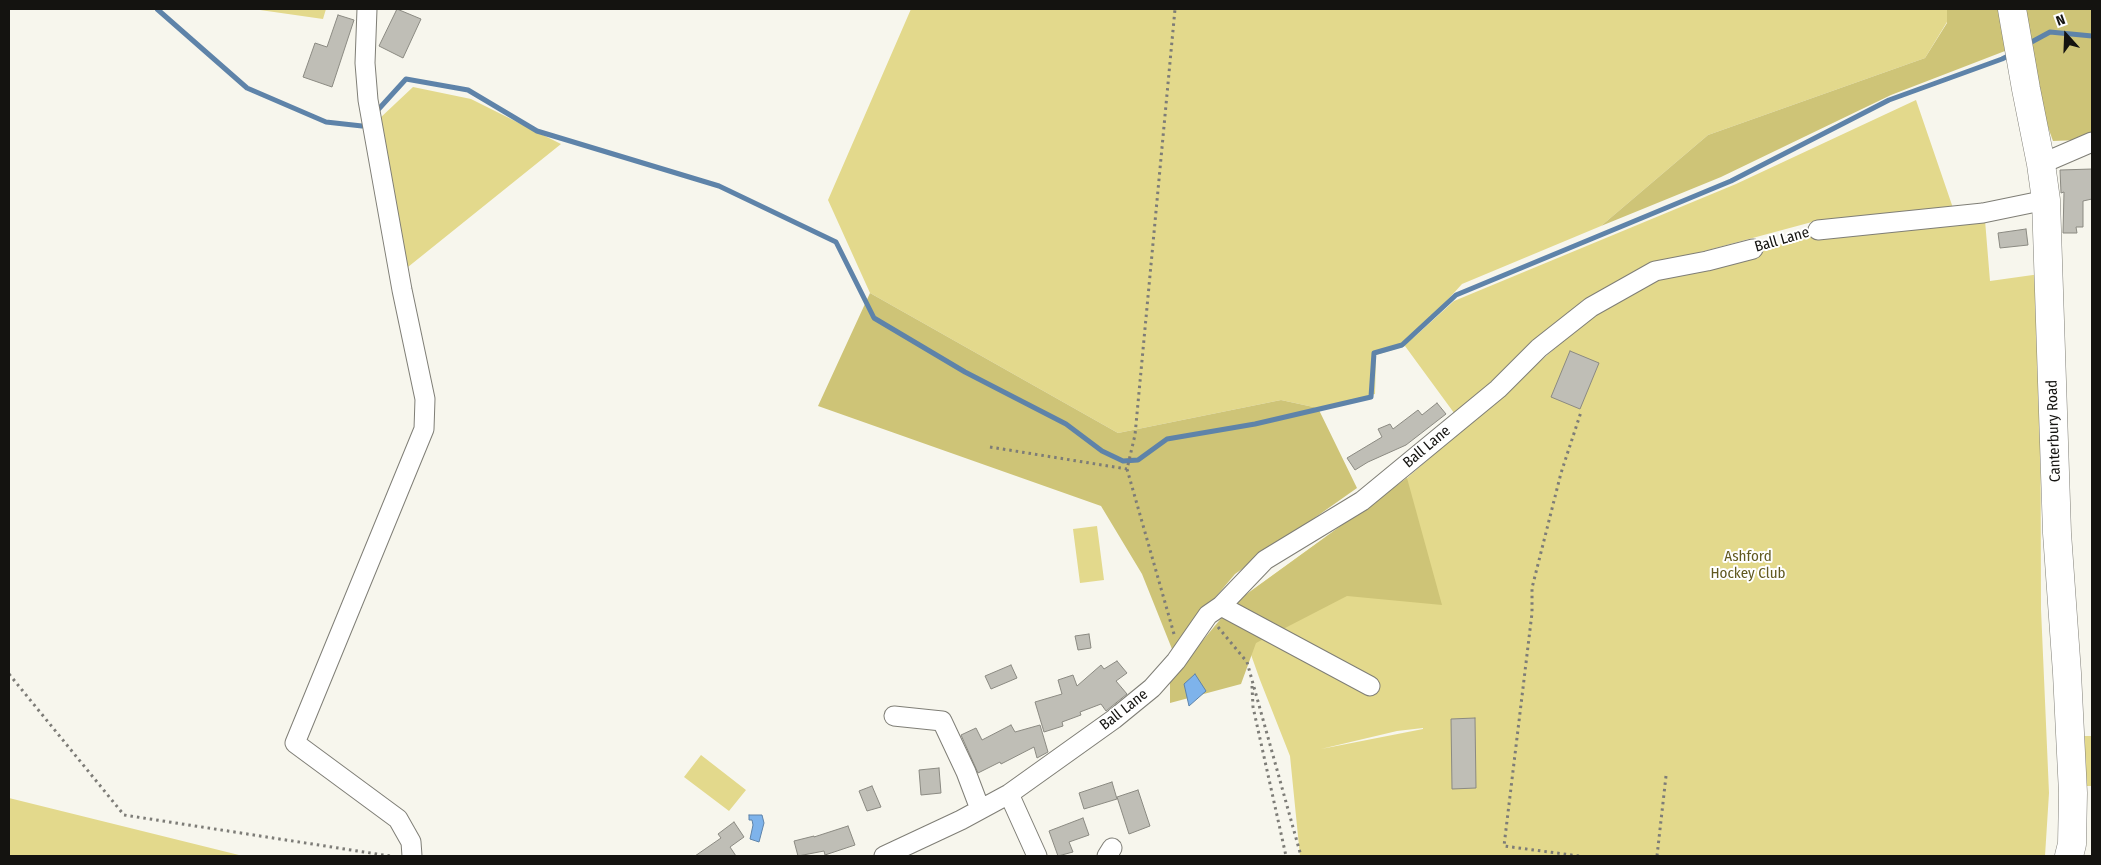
<!DOCTYPE html>
<style>
body{margin:0}
#map{position:relative;width:2101px;height:865px;overflow:hidden;background:#f7f6ed;font-family:"Fira Sans Condensed",sans-serif}
canvas{display:block}
.frame{position:absolute;inset:0;border:10px solid #141310;pointer-events:none}
.north{position:absolute;left:2041px;top:10px;width:50px;height:50px;-webkit-text-stroke:4px #fff;paint-order:stroke;rotate:340deg;font-size:14px;font-weight:700;line-height:20px;text-align:center;color:#141310}
.north::after{content:'';display:block;margin:auto;width:18px;height:22px;background:#141310;clip-path:polygon(50% 0,100% 100%,50% 72%,0 100%)}
</style>
<div id="map">
<canvas width="2101" height="865"></canvas>
<div class="frame"></div>
<div class="north">N</div>
</div>
<script>
const g = document.querySelector('canvas').getContext('2d');
g.lineJoin = 'round';
function fill(path, color) {
  g.fillStyle = color;
  g.fill(path, 'evenodd');
}
function toPath(rows) {
  const path = new Path2D();
  for (const r of rows) {
    path.moveTo(r[0], r[1]);
    for (let i = 2; i < r.length; i += 2) path.lineTo(r[i], r[i + 1]);
  }
  return path;
}
function strokePath(path, color, width, dash) {
  g.strokeStyle = color;
  g.lineWidth = width;
  g.lineCap = dash ? 'butt' : 'round';
  g.setLineDash(dash || []);
  g.stroke(path);
}
function drawText(font, color, halo, rows, align = 'center') {
  g.font = font + ' "Fira Sans Condensed",sans-serif';
  g.lineWidth = 4;
  g.setLineDash([]);
  g.textBaseline = 'middle';
  g.strokeStyle = halo;
  g.fillStyle = color;
  for (const [text, x, y, turn = 0] of rows) {
    g.save();
    g.translate(x, y);
    g.rotate((+turn || 0) * Math.PI / 180);
    g.textAlign = isNaN(turn) ? turn : align;
    if (halo) g.strokeText(text, 0, 0);
    g.fillText(text, 0, 0);
    g.restore();
  }
}
fill(toPath([
 [253,9,326,9,323,19],
 [911,9,1947,9,1947,22,1925,58,1708,135,1601,226,1462,284,1411,340,1454,301,1736,184,1916,100,1953,208,1812,222,1656,264,1582,301,1457,417,1405,346,1376,355,1375,394,1318,408,1281,400,1118,433,870,293,828,200],
 [413,87,471,99,561,144,403,271,379,119],
 [1985,220,1990,281,2040,274,2041,609,2049,793,2045,856,1300,856,1290,756,1260,680,1233,604,1407,478,1585,322,1653,280,1810,236],
 [1423,728,1423,729,1321,749,1397,731],
 [1097,526,1104,580,1080,583,1073,529],
 [2082,736,2092,736,2092,786,2084,786],
 [701,755,746,790,729,811,684,777],
 [9,798,243,856,9,856]
]), '#e3d98c');
fill(toPath([
 [1947,9,2000,9,2005,51,1891,95,1721,177,1601,226,1708,135,1925,58,1947,23],
 [2025,9,2092,9,2092,135,2079,140,2053,141,2029,74],
 [870,293,1118,433,1281,400,1318,408,1357,488,1235,574,1172,649,1142,574,1101,506,818,406],
 [1407,478,1442,605,1347,596,1256,643,1241,684,1170,703,1170,680,1233,604]
]), '#cec477');
const water = toPath([
 [1195,674,1206,691,1189,706,1184,684,1195,674],
 [749,815,762,815,764,823,759,842,750,839,753,825,752,820,749,820,749,815]
]);
fill(water, '#7eb3eb');
strokePath(water, '#5e83a9', 1);
strokePath(toPath([
 [157,9,247,88,326,122,362,126],
 [2026,45,2050,32,2092,36],
 [376,112,406,79,468,90,537,131,719,186,836,242,874,318,965,372,1066,424,1102,451,1123,461,1138,460,1167,439,1255,424,1371,397,1374,353,1402,345,1456,295,1731,181,1889,100,2002,59,2010,55]
]), '#5e83a9', 5);
const building = toPath([
 [397,9,421,19,403,58,379,46,397,9],
 [338,15,354,20,332,87,303,77,315,43,327,47,338,15],
 [2092,169,2092,199,2083,201,2083,227,2076,227,2077,233,2063,233,2064,192,2061,193,2060,170,2092,169],
 [2026,229,2028,245,2000,248,1998,233,2026,229],
 [1570,351,1599,363,1580,409,1551,397,1570,351],
 [1437,403,1446,414,1406,445,1368,462,1355,470,1347,458,1382,437,1378,429,1390,424,1393,429,1418,410,1422,415,1437,403],
 [1089,634,1091,648,1078,650,1075,636,1089,634],
 [1117,661,1127,673,1116,681,1127,694,1106,711,1101,704,1080,712,1081,715,1062,722,1063,726,1044,732,1035,702,1062,694,1058,680,1073,675,1077,686,1101,665,1104,669,1117,661],
 [1011,665,1017,678,991,689,985,676,1011,665],
 [1475,718,1476,788,1452,789,1451,719,1475,718],
 [1011,725,1015,732,1040,725,1048,752,1037,758,1034,747,1001,764,1000,762,978,773,961,735,976,728,982,740,1011,725],
 [939,768,941,793,921,795,919,770,939,768],
 [1112,782,1117,799,1084,809,1079,793,1112,782],
 [872,786,881,807,867,811,859,791,872,786],
 [1138,790,1150,826,1129,834,1117,797,1138,790],
 [1083,818,1089,835,1069,842,1073,852,1058,856,1049,831,1083,818],
 [734,822,744,837,730,847,736,856,695,856,721,838,718,834,734,822],
 [848,826,855,845,825,855,824,851,798,856,794,841,814,836,814,837,848,826]
]);
fill(building, '#bfbeb6');
strokePath(building, '#8b8a82', 1);
const minor = toPath([
 [367,9,365,63,368,100,402,290,425,399,424,429,295,743,398,819,411,842,412,856],
 [2041,164,2092,142],
 [1818,230,1983,213,2046,200],
 [1221,606,1370,686],
 [894,716,942,721,966,772,980,809],
 [1009,794,1037,856],
 [884,856,961,820,1009,794,1114,719,1152,688,1176,661,1208,615,1221,606,1265,560,1362,501,1498,389,1539,348,1591,307,1655,271,1707,261,1753,249],
 [1107,856,1112,848]
]);
const highway = toPath([
 [2012,9,2026,89,2041,164,2046,200,2057,533,2067,673,2073,793,2072,844,2069,856]
]);
strokePath(minor, '#7f7e76', 21);
strokePath(highway, '#7f7e76', 29);
strokePath(toPath([
 [1768,243,1802,234],
 [990,447,1127,469],
 [1218,627,1247,662,1301,856],
 [1174,634,1127,469,1135,435,1175,9],
 [9,674,124,815,390,856],
 [1252,686,1253,707,1286,856],
 [1579,856,1504,846,1532,613,1532,588,1561,473,1581,412],
 [1657,856,1666,776]
]), '#7d7c77', 3, [2.5, 4]);
strokePath(minor, '#fff', 19);
strokePath(highway, '#fff', 28);
drawText('15px', '#141310', '#fff', [
 ["Ball Lane",1782,240,-16],
 ["Canterbury Road",2054,431,-92],
 ["Ball Lane",1427,447,-40],
 ["Ball Lane",1124,710,-38]
]);
drawText('15px', '#615920', '#fff', [
 ["Ashford",1748,557],
 ["Hockey Club",1748,574]
]);
</script>
